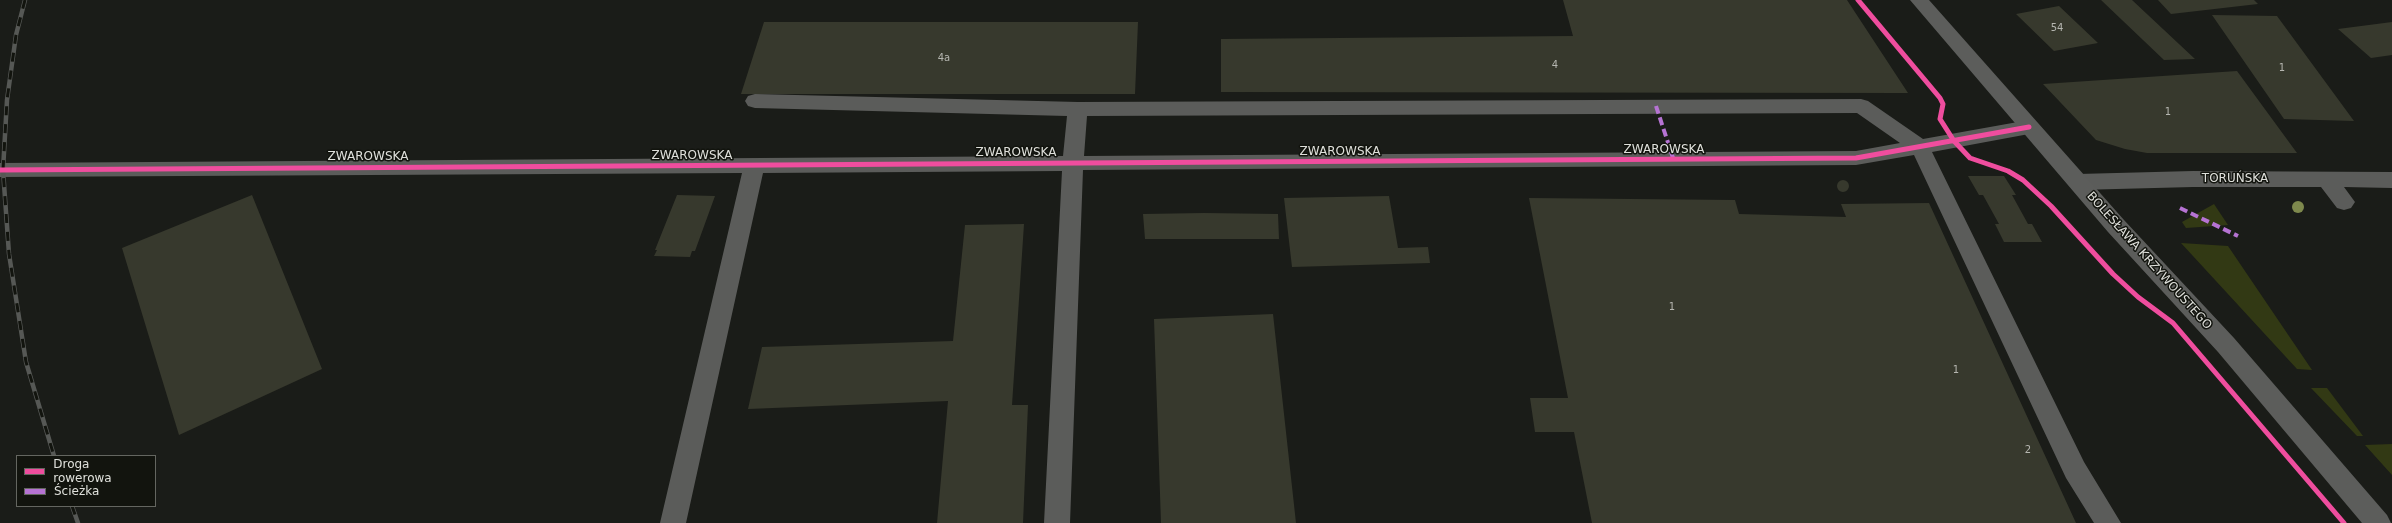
<!DOCTYPE html>
<meta charset="utf-8">
<style>
body{margin:0}
#map{position:relative;width:2392px;height:523px;overflow:hidden;background:#1a1c18;font-family:"DejaVu Sans",sans-serif}
canvas{display:block}
.legend{position:absolute;left:16px;top:455px;width:140px;height:52px;box-sizing:border-box;background:#12140e;border:1px solid #646660;margin:0;padding:5px 7px;list-style:none;font-size:12px;color:#dfe0db}
.legend li{display:flex;align-items:center;gap:8px;height:20px}
.legend b{width:20px;border:1px solid #646660}
</style>
<div id="map">
<canvas width="2392" height="523"></canvas>
<ul class="legend">
<li><b style="height:5px;background:#ef4d9e"></b>Droga rowerowa</li>
<li><b style="height:5px;background:#b673d3"></b>Ścieżka</li>
</ul>
</div>
<script>
const g = document.querySelector('canvas').getContext('2d');
g.lineJoin = 'round';
function fill(path, color) {
  g.fillStyle = color;
  g.fill(path, 'evenodd');
}
function toPath(rows) {
  const path = new Path2D();
  for (const r of rows) {
    if (r.length === 3) {
      path.moveTo(r[0] + r[2], r[1]);
      path.arc(r[0], r[1], r[2], 0, 2 * Math.PI);
      continue;
    }
    path.moveTo(r[0], r[1]);
    for (let i = 2; i < r.length; i += 2) path.lineTo(r[i], r[i + 1]);
  }
  return path;
}
function strokePath(path, color, width, dash) {
  g.strokeStyle = color;
  g.lineWidth = width;
  g.lineCap = dash ? 'butt' : 'round';
  g.setLineDash(dash || []);
  g.stroke(path);
}
function drawText(font, color, halo, rows, align = 'center') {
  g.font = font + ' "DejaVu Sans",sans-serif';
  g.lineWidth = 3;
  g.setLineDash([]);
  g.textBaseline = 'middle';
  g.strokeStyle = halo;
  g.fillStyle = color;
  for (const [text, x, y, turn = 0] of rows) {
    g.save();
    g.translate(x, y);
    g.rotate((+turn || 0) * Math.PI / 180);
    g.textAlign = isNaN(turn) ? turn : align;
    if (halo) g.strokeText(text, 0, 0);
    g.fillText(text, 0, 0);
    g.restore();
  }
}
fill(toPath([
 [2214,204,2228,225,2186,228,2182,222],
 [2181,243,2228,246,2312,370,2297,369],
 [2311,388,2327,388,2363,436,2357,436],
 [2392,444,2392,475,2365,445]
]), '#323914');
fill(toPath([
 [1563,0,1847,0,1908,93,1221,92,1221,39,1573,36],
 [2101,0,2132,0,2195,59,2164,60],
 [2158,0,2254,0,2258,4,2171,14],
 [2059,6,2098,43,2054,51,2016,14],
 [2212,15,2277,16,2354,121,2284,119],
 [764,22,1138,22,1135,94,741,94],
 [2392,22,2392,55,2371,58,2338,29],
 [2237,71,2297,153,2147,153,2125,149,2096,140,2043,84],
 [1968,176,2004,176,2016,195,2012,195,2028,224,2032,224,2042,242,2004,242,1995,224,1999,224,1983,195,1979,195],
 [1843,186,6],
 [252,195,322,369,179,435,122,248],
 [677,195,715,196,695,251,692,251,690,257,654,256,657,250,655,250],
 [1389,196,1398,248,1428,247,1430,263,1292,267,1284,198],
 [1529,198,1735,200,1739,214,1846,217,1841,204,1929,203,2076,523,1592,523,1574,432,1535,432,1530,398,1568,398],
 [1204,213,1278,214,1279,239,1145,239,1143,214],
 [1024,224,1012,405,1028,405,1023,523,937,523,948,401,748,409,762,347,953,341,965,225],
 [1273,314,1296,523,1161,523,1154,319]
]), '#37392d');
fill(toPath([
 [755,94,1078,102,1861,99,1868,101,1923,139,2029,120,2036,122,2039,127,2036,132,2029,134,1932,152,2084,462,2121,523,2094,523,2066,478,1914,155,1856,165,1083,170,1070,523,1044,523,1062,171,763,173,686,523,660,523,742,173,0,177,0,163,1063,156,1067,116,755,108,748,106,745,101,748,96,755,94],
 [1857,113,1900,143,1856,151,1084,156,1087,116,1857,113],
 [2193,171,2392,172,2392,188,2344,187,2355,202,2351,208,2344,210,2337,208,2321,187,2193,187,2078,190,2071,187,2068,182,2071,177,2078,174,2193,171]
]), '#5b5c5a');
fill(toPath([
 [1910,0,1929,0,2124,220,2234,338,2387,515,2391,523,2362,523,2218,352,2108,232,1910,0]
]), '#5c5d5b');
const rail = toPath([
 [25,0,16,35,7,100,3,170,9,254,26,362,54,456],
 [72,506,78,523]
]);
strokePath(rail, '#565855', 4.5);
strokePath(rail, '#12140e', 3, [9]);
strokePath(toPath([
 [1656,106,1674,161],
 [2180,208,2238,236]
]), '#b673d3', 4, [8, 4]);
strokePath(toPath([
 [1858,0,1940,98,1943,104,1940,119,1954,141,1970,158,2008,171,2023,180,2051,206,2113,274,2138,297,2173,323,2344,523],
 [0,170,1856,158,2029,127]
]), '#ef4d9e', 5);
g.fillStyle = '#7e894d';
for (const [x, y] of [
 [2298,207]
]) {
  g.beginPath();
  g.arc(x, y, 6, 0, 2 * Math.PI);
  g.fill();
}
drawText('10px', '#b5b6b0', null, [
 ["54",2057,28],
 ["4a",944,58],
 ["4",1555,65],
 ["1",2282,68],
 ["1",2168,112],
 ["1",1672,307],
 ["1",1956,370],
 ["2",2028,450]
]);
drawText('12px', '#dfe0db', '#12140e', [
 ["ZWAROWSKA",1664,150],
 ["ZWAROWSKA",1340,152],
 ["ZWAROWSKA",1016,153],
 ["ZWAROWSKA",692,156],
 ["ZWAROWSKA",368,157],
 ["TORUŃSKA",2235,179],
 ["BOLESŁAWA KRZYWOUSTEGO",2149,261,48]
]);
</script>
